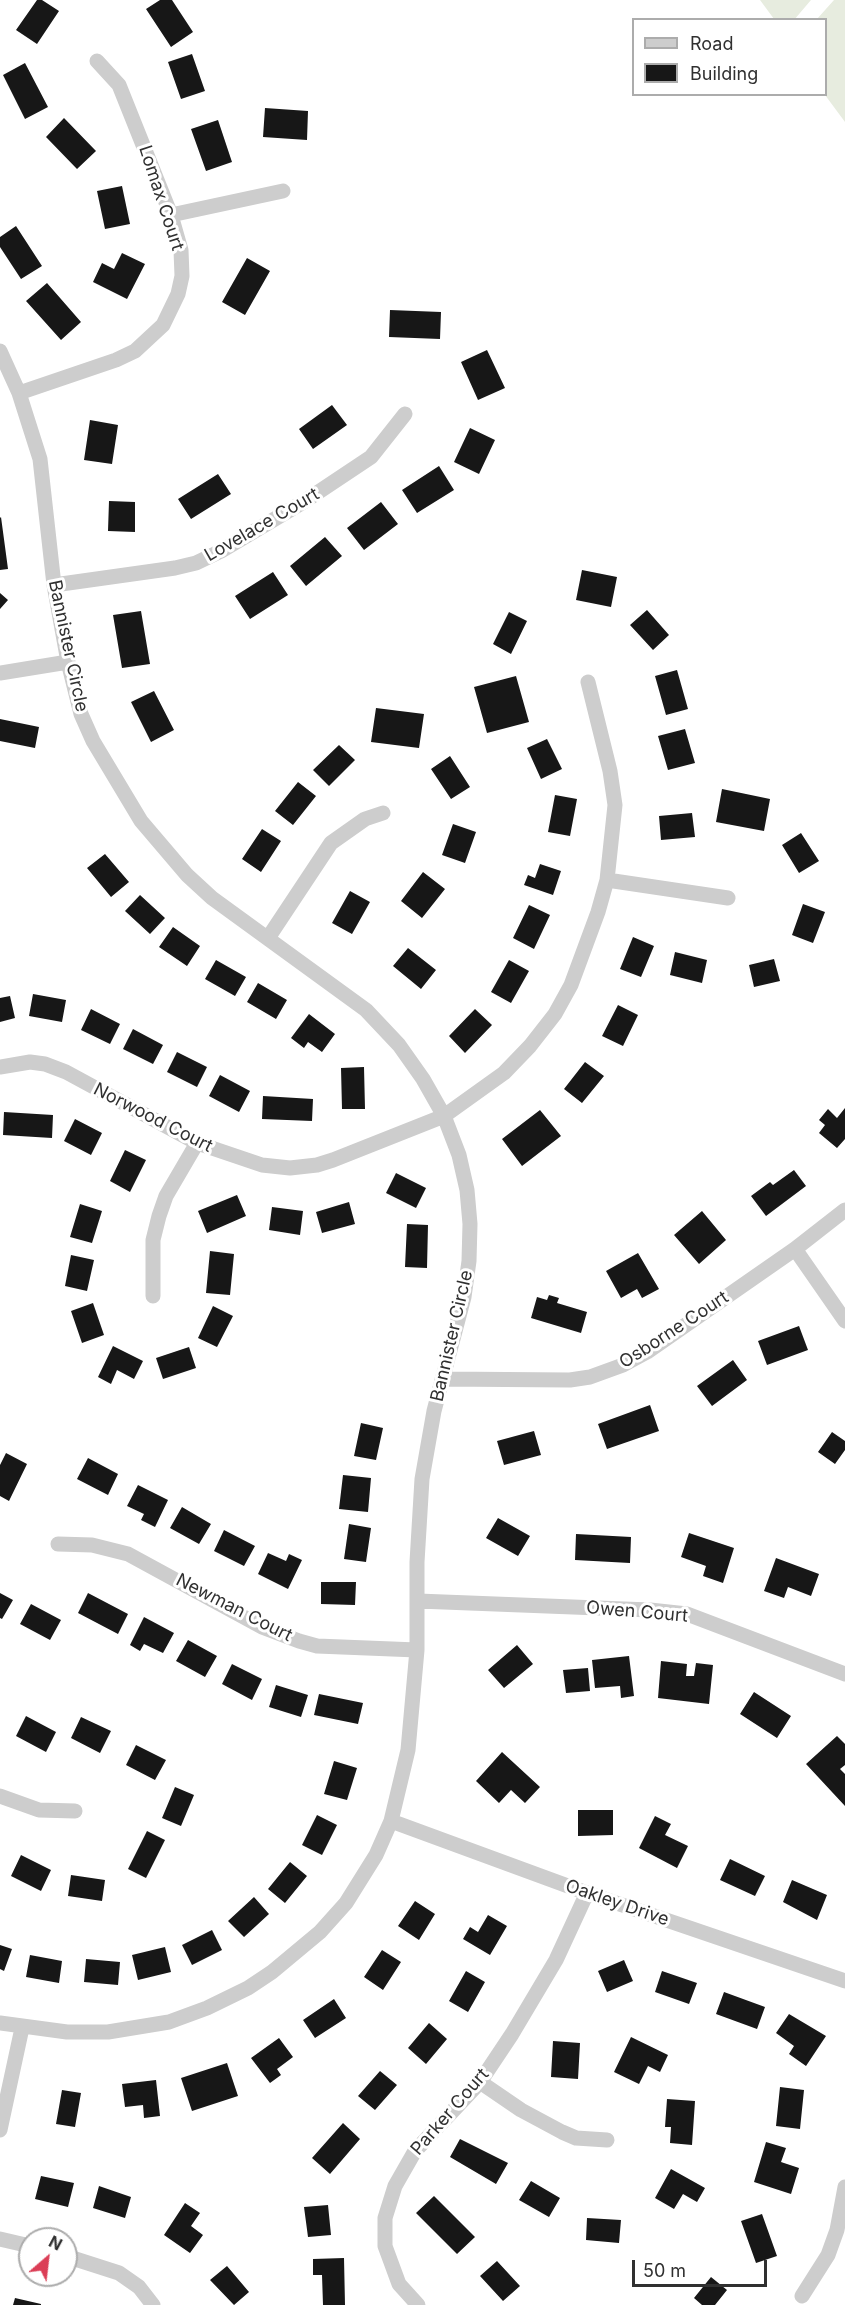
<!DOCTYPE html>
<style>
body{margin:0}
#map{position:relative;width:845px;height:2305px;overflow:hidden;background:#fff;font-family:Inter,sans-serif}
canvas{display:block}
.legend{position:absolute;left:632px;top:18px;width:195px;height:78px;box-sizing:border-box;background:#fff;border:2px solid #acacac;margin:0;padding:8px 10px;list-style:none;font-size:18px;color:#303030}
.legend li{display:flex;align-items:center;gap:12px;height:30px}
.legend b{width:30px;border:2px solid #acacac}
.north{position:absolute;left:18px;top:2227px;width:60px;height:60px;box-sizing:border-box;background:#fff;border:2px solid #acacac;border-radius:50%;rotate:28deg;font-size:16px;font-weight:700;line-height:24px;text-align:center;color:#303030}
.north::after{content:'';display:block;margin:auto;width:21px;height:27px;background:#db3e56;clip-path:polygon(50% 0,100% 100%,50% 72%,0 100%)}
.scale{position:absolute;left:632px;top:2260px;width:135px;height:27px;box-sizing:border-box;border:3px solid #303030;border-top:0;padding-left:8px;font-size:18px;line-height:21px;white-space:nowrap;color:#303030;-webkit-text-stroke:4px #fff;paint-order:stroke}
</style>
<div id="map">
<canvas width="845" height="2305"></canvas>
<ul class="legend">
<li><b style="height:8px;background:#cdcdcd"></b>Road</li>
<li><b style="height:16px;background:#171717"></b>Building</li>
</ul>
<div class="north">N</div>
<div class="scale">50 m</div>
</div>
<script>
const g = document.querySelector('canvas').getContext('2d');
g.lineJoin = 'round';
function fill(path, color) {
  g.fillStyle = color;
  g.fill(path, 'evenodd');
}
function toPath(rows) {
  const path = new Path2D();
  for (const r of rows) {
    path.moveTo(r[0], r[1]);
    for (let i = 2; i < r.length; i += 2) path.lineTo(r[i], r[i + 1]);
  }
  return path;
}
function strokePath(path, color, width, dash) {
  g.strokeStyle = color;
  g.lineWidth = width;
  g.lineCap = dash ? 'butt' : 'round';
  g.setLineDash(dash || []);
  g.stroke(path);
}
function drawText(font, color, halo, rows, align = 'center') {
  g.font = font + ' Inter,sans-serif';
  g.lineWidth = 6;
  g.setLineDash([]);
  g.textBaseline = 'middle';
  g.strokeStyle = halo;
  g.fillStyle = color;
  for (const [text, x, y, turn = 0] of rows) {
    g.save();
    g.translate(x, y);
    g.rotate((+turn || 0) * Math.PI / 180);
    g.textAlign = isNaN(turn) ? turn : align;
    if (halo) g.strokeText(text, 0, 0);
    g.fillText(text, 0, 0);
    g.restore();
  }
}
fill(toPath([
 [760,0,811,0,794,20,774,19],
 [834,0,845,0,845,122,825,95,826,20,817,19]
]), '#e7ecdf');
fill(toPath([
 [37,0,42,0,59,11,37,44,16,30],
 [160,0,172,0,193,32,171,47,146,9],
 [192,54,205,91,181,99,168,62],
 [25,63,48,107,25,119,3,75],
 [265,108,308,111,307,140,263,137],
 [64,118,96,151,77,169,46,137],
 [218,120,232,162,206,171,191,129],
 [122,186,130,224,105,229,97,191],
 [16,226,42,266,21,279,0,247,0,237],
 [122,253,145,264,127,299,93,282,102,263,114,269],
 [247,258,270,271,245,315,222,302],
 [47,283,81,322,61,340,26,301],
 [390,310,441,312,440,339,389,337],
 [487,350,505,388,478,400,461,362],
 [332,405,347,425,313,449,299,429],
 [90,420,118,425,112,464,84,460],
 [470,428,495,440,479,474,454,462],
 [439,466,454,490,417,513,402,490],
 [218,474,231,494,191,519,178,499],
 [109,501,135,502,135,532,108,531],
 [381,502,398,524,364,550,347,528],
 [1,517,8,569,0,570,0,518],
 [325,537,342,556,306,586,290,566],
 [582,570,617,577,611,607,576,600],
 [273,572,288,595,250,619,235,596],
 [0,593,8,600,0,609],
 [647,610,669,635,653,650,630,625],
 [141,611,150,664,122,668,113,615],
 [509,612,527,621,511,654,493,644],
 [677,670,688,709,666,715,655,676],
 [516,676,529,722,487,733,474,687],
 [154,691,174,730,151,742,131,702],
 [376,708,424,714,419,748,371,742],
 [0,719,39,727,35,748,0,741],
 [685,729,695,763,668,770,658,736],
 [547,739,562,769,541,779,527,748],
 [339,745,355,760,329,786,313,770],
 [450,756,470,787,451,799,431,769],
 [298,782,316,796,293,825,275,811],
 [722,789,770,799,764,831,716,822],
 [555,795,577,799,570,836,548,832],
 [692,813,695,837,661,840,659,816],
 [453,824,476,832,465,863,442,855],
 [262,829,281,841,261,872,242,859],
 [801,833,819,861,799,873,782,845],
 [105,854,129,882,111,897,87,868],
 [540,864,561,871,553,895,524,885,528,875,535,878],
 [423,872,445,889,422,918,401,901],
 [350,891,370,902,352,934,332,923],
 [140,895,165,918,150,934,125,911],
 [803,904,825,912,813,943,792,935],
 [529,905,550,915,534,949,513,938],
 [173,927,200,946,187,966,159,947],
 [633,937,654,946,641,977,620,969],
 [408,948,436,970,421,989,393,966],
 [675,952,707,960,702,983,670,975],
 [774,959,780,981,754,987,749,965],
 [216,960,246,977,235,996,205,979],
 [509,960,529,971,511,1003,491,992],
 [258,983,287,1000,276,1019,247,1002],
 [33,994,66,1000,62,1022,29,1016],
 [10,996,15,1018,0,1022,0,998],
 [618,1005,638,1015,623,1046,602,1036],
 [91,1009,120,1024,110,1044,81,1030],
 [475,1009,492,1025,465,1053,449,1036],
 [309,1014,335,1034,322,1052,308,1042,304,1048,291,1038],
 [133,1029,163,1045,153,1064,123,1049],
 [177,1052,207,1067,197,1087,167,1072],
 [585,1062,604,1076,582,1103,564,1089],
 [364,1067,365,1109,342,1109,341,1068],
 [220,1075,250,1091,239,1112,209,1096],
 [263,1096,313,1099,312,1121,262,1119],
 [845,1108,845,1139,837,1148,819,1133,825,1125,819,1120,828,1109,837,1118],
 [540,1110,561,1136,522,1166,502,1139],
 [4,1112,53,1115,52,1138,3,1135],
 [75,1119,102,1133,91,1155,64,1141],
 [125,1150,146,1160,130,1192,110,1181],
 [794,1170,806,1186,766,1216,751,1196,770,1182,773,1185],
 [396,1173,426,1188,416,1208,386,1193],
 [237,1195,246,1216,207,1233,198,1211],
 [349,1202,355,1224,322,1233,316,1212],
 [80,1204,102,1211,92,1243,70,1237],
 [272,1207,303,1211,300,1235,269,1230],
 [702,1211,726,1240,699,1264,674,1235],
 [407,1224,428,1225,427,1268,405,1267],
 [210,1251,234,1254,230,1295,206,1293],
 [638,1253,659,1289,642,1298,637,1289,621,1298,606,1271],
 [71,1255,94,1260,87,1291,65,1286],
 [549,1295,559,1298,557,1303,587,1312,581,1333,531,1318,537,1297,547,1300],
 [93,1303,104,1335,82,1343,71,1311],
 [213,1306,233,1316,217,1347,198,1338],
 [799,1326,808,1350,767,1365,758,1341],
 [113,1346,143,1361,134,1379,117,1370,111,1384,98,1377],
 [189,1347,196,1368,163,1379,156,1358],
 [733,1360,747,1380,712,1406,697,1386],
 [650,1405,659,1431,607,1449,598,1424],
 [361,1423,383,1428,376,1460,354,1456],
 [534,1431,541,1455,504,1465,497,1441],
 [832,1432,845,1441,845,1450,835,1464,818,1452],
 [6,1453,27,1464,9,1501,0,1496,0,1465],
 [88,1458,118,1474,108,1495,77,1479],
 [343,1475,371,1478,368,1512,339,1509],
 [138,1485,168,1500,155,1527,141,1520,144,1514,127,1506],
 [182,1507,211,1524,199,1544,170,1528],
 [498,1518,530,1536,518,1556,486,1538],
 [349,1524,371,1528,366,1562,344,1559],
 [224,1530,255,1546,244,1566,214,1551],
 [689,1533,734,1548,723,1583,703,1576,706,1566,681,1557],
 [576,1534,631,1537,630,1563,575,1560],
 [268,1553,286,1561,289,1554,302,1560,288,1589,258,1574],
 [776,1558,819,1574,811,1596,788,1587,784,1598,764,1591],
 [321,1582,356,1582,355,1605,321,1604],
 [0,1593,13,1600,2,1619,0,1618],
 [88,1593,128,1614,118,1634,78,1613],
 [31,1604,61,1620,50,1640,20,1624],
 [144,1617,174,1633,163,1653,144,1644,140,1651,130,1645],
 [188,1640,217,1656,205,1677,176,1661],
 [517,1645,533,1664,504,1688,488,1670],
 [629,1656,634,1696,621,1698,620,1686,595,1688,592,1660],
 [661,1661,687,1664,686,1676,694,1676,696,1663,713,1665,709,1704,658,1698],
 [232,1664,262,1679,252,1700,222,1684],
 [588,1668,590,1691,566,1693,563,1670],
 [276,1685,308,1695,301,1717,269,1707],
 [754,1692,791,1716,777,1738,740,1714],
 [319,1694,363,1703,358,1724,314,1715],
 [26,1716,56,1732,46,1752,16,1736],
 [81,1717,111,1731,100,1753,71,1738],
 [837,1736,845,1744,845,1765,840,1769,845,1774,845,1806,806,1764],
 [136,1745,166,1760,155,1780,126,1765],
 [502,1752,540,1787,525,1803,511,1790,499,1803,476,1781],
 [334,1761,357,1768,347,1800,324,1794],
 [175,1787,194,1795,181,1826,162,1818],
 [578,1810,613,1810,613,1835,578,1836],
 [317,1815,337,1825,322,1855,302,1845],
 [655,1816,671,1824,665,1835,688,1846,677,1868,639,1848],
 [147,1831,165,1840,146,1878,128,1869],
 [21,1855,51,1870,41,1891,11,1876],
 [730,1859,765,1876,755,1896,720,1880],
 [290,1862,307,1876,285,1903,268,1889],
 [71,1875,105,1880,102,1901,68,1896],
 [792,1880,827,1895,817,1920,783,1902],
 [254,1897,269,1914,244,1937,228,1921],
 [415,1901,435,1914,419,1940,398,1926],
 [488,1915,507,1926,490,1955,463,1939,470,1927,478,1932],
 [212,1930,222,1950,192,1965,182,1945],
 [0,1945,12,1949,4,1971,0,1969],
 [165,1947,171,1972,138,1980,132,1955],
 [382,1950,401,1962,383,1990,364,1977],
 [30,1955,62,1961,59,1983,26,1977],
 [86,1959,120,1962,118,1985,84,1982],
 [624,1960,633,1981,607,1992,598,1971],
 [466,1971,485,1982,468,2012,449,2001],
 [662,1971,697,1983,689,2004,655,1992],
 [724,1992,765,2007,757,2029,716,2014],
 [334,1999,346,2018,315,2038,303,2020],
 [789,2014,826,2036,806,2066,789,2054,794,2046,776,2033],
 [429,2023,447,2039,426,2064,408,2048],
 [631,2037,668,2055,660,2072,648,2066,639,2084,614,2072],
 [279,2038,293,2057,277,2069,281,2075,270,2083,251,2058],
 [553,2041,580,2043,578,2079,551,2077],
 [227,2063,238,2096,192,2111,181,2078],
 [380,2071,397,2085,375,2110,358,2096],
 [156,2080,160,2116,144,2118,143,2105,125,2107,122,2084],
 [780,2087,804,2090,800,2129,776,2126],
 [62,2090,81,2093,75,2127,56,2124],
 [667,2099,695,2101,692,2145,670,2143,671,2127,665,2127],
 [343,2123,360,2139,330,2174,312,2158],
 [460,2139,508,2163,496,2184,450,2157],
 [766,2142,786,2148,781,2162,799,2168,791,2194,754,2182],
 [671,2169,705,2188,697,2202,683,2194,674,2209,655,2198],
 [41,2176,74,2183,68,2207,35,2199],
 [531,2181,560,2198,549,2217,519,2200],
 [99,2186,131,2197,125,2218,93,2208],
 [434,2196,475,2237,457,2254,416,2213],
 [185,2203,200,2213,191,2226,203,2235,190,2253,164,2235],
 [328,2205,331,2235,308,2237,304,2207],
 [762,2214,777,2256,756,2263,741,2221],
 [587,2218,621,2220,619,2243,586,2240],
 [344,2258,345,2305,323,2305,322,2275,313,2275,313,2259],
 [497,2261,520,2286,503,2301,480,2276],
 [227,2266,249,2292,234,2305,210,2280],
 [711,2277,727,2290,715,2305,702,2305,694,2298],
 [15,2298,41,2304,41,2305,13,2305]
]), '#171717');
strokePath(toPath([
 [171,215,283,191],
 [0,351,19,393,40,459,54,585,68,662,81,714,93,741,141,821,187,875,212,898,366,1010,399,1045,423,1079,444,1116,459,1155,467,1190,470,1224,469,1261,464,1297,434,1411,422,1479,417,1562,417,1650,408,1750,391,1821,376,1855,346,1903,320,1932,272,1972,248,1988,207,2008,169,2022,108,2032,67,2032,0,2023],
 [19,393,116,360,135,351,163,325,178,294,182,276,181,250,171,215,119,85,97,61],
 [54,585,175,568,196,563,221,551,305,501,371,457,405,414],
 [0,673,68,662],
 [607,880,728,898],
 [268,938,331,843,365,819,383,813],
 [0,1067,30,1062,45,1064,66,1072,197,1143,262,1165,290,1168,317,1165,333,1160,444,1116,504,1073,530,1046,555,1014,571,985,598,912,607,880,615,805,610,771,588,682],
 [795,1249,845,1321],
 [153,1296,153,1240,159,1216,166,1196,197,1143],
 [442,1379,570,1380,590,1377,623,1365,647,1352,795,1249,845,1210],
 [58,1544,92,1545,128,1554,262,1627,299,1641,317,1646,417,1650],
 [418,1601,650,1610,687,1614,845,1674],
 [0,1796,39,1810,75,1811],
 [391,1821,587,1893,845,1981],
 [480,2082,521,2110,562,2132,576,2138,607,2140],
 [0,2130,22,2028],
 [0,2239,30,2246],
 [66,2256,119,2273,139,2287,153,2305],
 [802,2296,828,2255,837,2230,845,2187],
 [418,2305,399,2284,385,2246,385,2218,395,2186,415,2151,480,2082,512,2034,556,1960,587,1893]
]), '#cdcdcd', 15);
drawText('18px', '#303030', '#fff', [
 ["Lomax Court",161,198,72],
 ["Lovelace Court",262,525,-30],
 ["Bannister Circle",68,646,78],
 ["Norwood Court",153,1118,27],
 ["Osborne Court",674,1330,-33],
 ["Bannister Circle",452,1336,-77],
 ["Newman Court",234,1608,27],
 ["Owen Court",637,1612,5],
 ["Oakley Drive",617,1903,19],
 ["Parker Court",450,2112,-49]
]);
</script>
